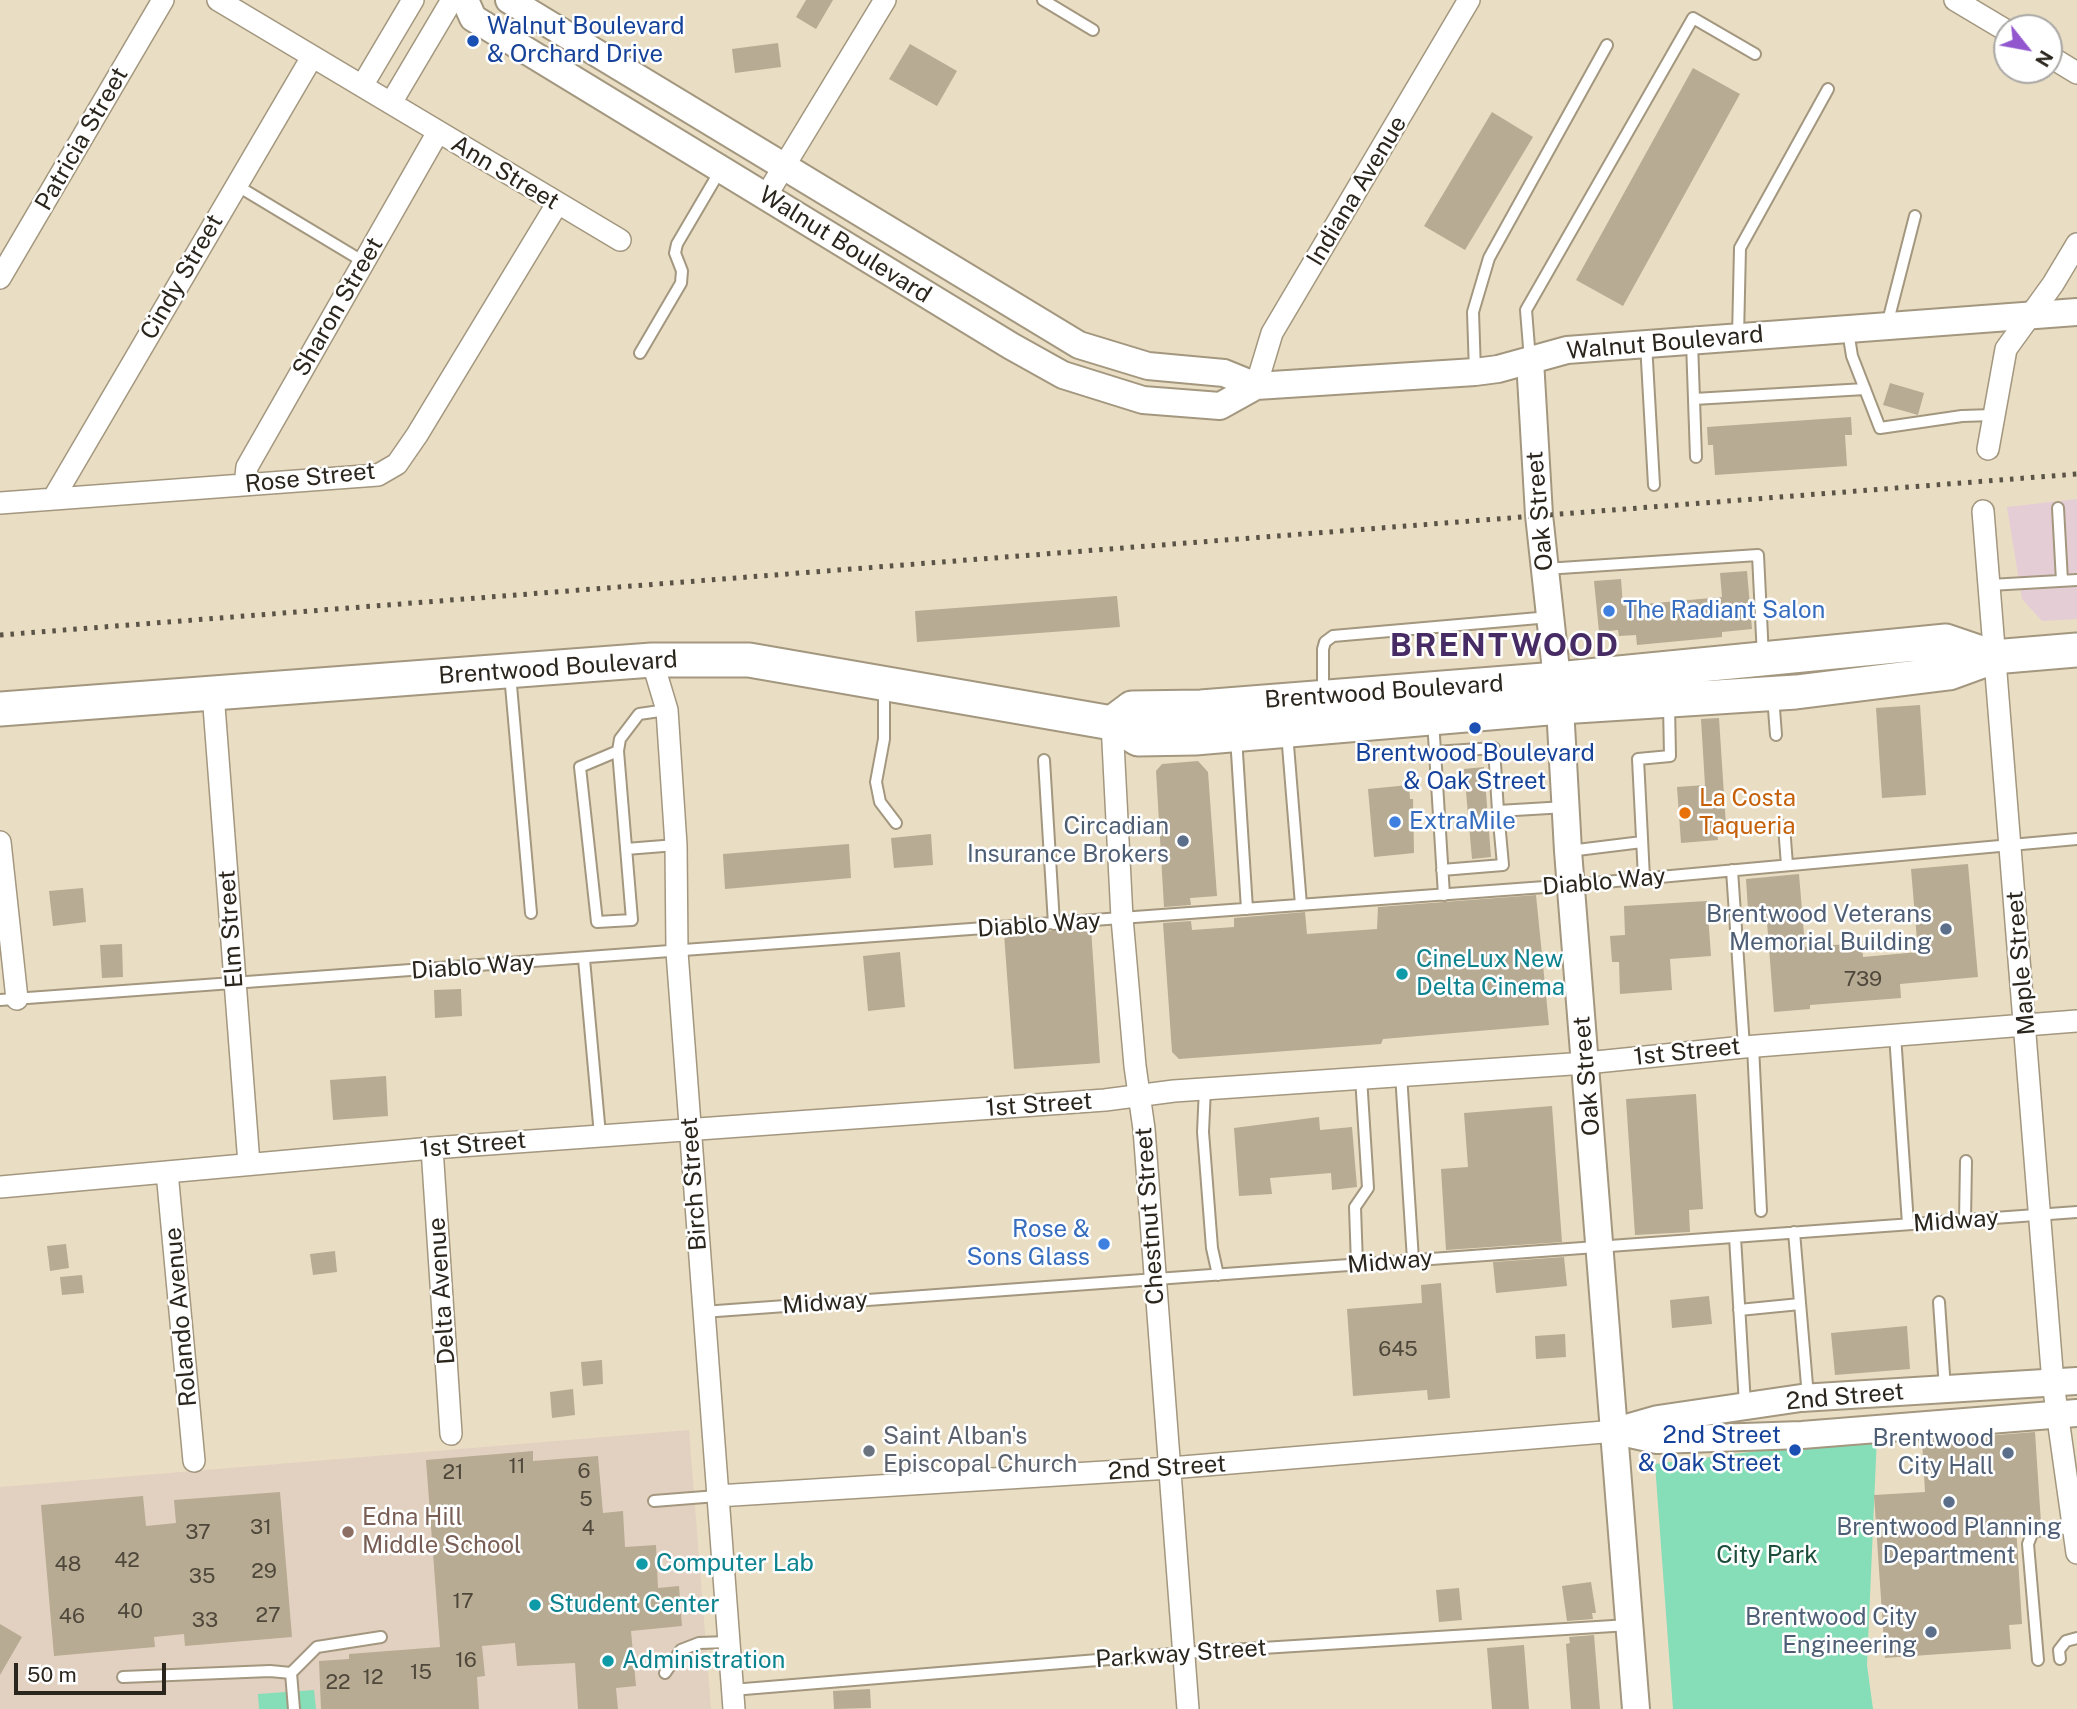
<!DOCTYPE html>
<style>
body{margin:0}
#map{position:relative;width:2077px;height:1709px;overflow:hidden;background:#e9ddc3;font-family:"Public Sans",sans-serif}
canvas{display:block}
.north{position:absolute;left:1993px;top:14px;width:70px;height:70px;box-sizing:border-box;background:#fff;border:2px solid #aaa8a5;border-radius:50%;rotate:121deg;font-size:19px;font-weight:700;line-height:28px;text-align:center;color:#2b261d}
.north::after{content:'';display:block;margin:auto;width:24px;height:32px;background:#9257ce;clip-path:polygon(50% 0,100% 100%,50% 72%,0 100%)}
.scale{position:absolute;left:14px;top:1663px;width:152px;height:32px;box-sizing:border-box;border:4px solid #2b261d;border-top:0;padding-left:9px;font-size:21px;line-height:24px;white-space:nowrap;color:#2b261d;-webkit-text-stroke:5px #fff;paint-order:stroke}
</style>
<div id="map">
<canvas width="2077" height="1709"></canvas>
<div class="north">N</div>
<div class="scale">50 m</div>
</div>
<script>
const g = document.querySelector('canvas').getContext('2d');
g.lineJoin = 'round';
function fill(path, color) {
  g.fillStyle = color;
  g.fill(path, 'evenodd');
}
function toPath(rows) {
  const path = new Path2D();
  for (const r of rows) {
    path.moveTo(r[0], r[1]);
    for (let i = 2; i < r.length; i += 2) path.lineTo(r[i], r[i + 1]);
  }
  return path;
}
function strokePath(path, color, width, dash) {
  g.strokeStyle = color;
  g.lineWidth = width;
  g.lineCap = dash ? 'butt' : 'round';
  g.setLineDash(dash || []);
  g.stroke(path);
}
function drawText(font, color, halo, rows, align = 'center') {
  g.font = font + ' "Public Sans",sans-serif';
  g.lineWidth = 5;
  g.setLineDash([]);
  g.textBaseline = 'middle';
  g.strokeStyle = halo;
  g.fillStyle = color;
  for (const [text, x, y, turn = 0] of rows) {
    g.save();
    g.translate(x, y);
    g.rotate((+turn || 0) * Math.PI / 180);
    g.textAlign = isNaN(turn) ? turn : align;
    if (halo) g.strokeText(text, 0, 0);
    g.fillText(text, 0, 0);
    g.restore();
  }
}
fill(toPath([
 [2077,499,2077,619,2042,621,2022,599,2007,507]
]), '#e5cdd6');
fill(toPath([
 [689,1430,711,1709,0,1709,0,1487]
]), '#e2d1c0');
fill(toPath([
 [1877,1436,1867,1665,1873,1709,1673,1709,1655,1464],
 [314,1690,316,1709,259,1709,258,1694]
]), '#85deb8');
fill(toPath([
 [806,0,833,0,816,29,796,17],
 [778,43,781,67,735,73,732,49],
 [910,44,957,71,937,106,889,79],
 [1693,68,1740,94,1623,306,1576,280],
 [1492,112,1533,137,1465,250,1424,226],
 [1890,383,1924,393,1918,415,1883,405],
 [1851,417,1852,435,1845,435,1847,466,1715,475,1713,445,1708,445,1707,427],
 [1747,571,1752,629,1722,632,1722,637,1637,645,1636,635,1619,636,1618,630,1599,632,1594,581,1621,579,1623,606,1722,597,1720,573],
 [1117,596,1120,627,917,642,915,611],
 [1920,705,1926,795,1882,798,1876,708],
 [1719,718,1726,826,1717,826,1718,840,1681,843,1677,787,1705,785,1701,719],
 [1198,761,1208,772,1217,896,1190,898,1191,905,1164,907,1156,771,1162,764],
 [1484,767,1491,857,1472,859,1464,769],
 [1409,785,1410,799,1413,799,1414,853,1374,857,1368,789],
 [931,834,933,865,894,868,891,838],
 [849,844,851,878,725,889,723,854],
 [1968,864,1978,977,1900,984,1901,998,1810,1005,1810,1009,1774,1012,1766,909,1748,910,1746,879,1799,874,1805,947,1862,943,1863,957,1918,952,1911,869],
 [83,888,86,922,53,926,49,891],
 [1536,895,1549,1025,1383,1039,1381,1044,1179,1059,1172,1052,1163,923,1191,921,1192,930,1234,927,1234,918,1305,912,1307,934,1377,929,1378,907],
 [1707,901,1711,956,1670,959,1672,990,1620,994,1619,962,1612,962,1610,936,1625,935,1624,906],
 [1091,928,1100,1063,1014,1069,1004,934],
 [122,944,123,977,102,978,100,945],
 [900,952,905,1007,868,1011,863,956],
 [461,989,462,1016,435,1018,434,990],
 [386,1076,388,1116,333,1120,330,1080],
 [1696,1094,1703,1209,1689,1210,1690,1232,1635,1235,1626,1099],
 [1552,1106,1562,1242,1446,1250,1441,1169,1468,1167,1464,1113],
 [1319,1117,1320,1130,1352,1127,1357,1187,1332,1190,1331,1173,1270,1178,1272,1194,1239,1196,1234,1128],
 [66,1244,69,1268,50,1271,47,1246],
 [335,1251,337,1272,313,1275,310,1254],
 [1564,1257,1567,1286,1496,1293,1493,1262],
 [82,1275,84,1293,62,1295,60,1277],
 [1441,1283,1450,1398,1428,1400,1427,1390,1353,1396,1347,1309,1422,1303,1421,1285],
 [1709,1296,1712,1324,1672,1328,1670,1300],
 [1907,1326,1910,1369,1835,1375,1831,1333],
 [1565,1334,1566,1357,1536,1359,1535,1336],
 [602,1360,603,1384,583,1386,581,1362],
 [573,1389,575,1415,552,1418,550,1392],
 [2035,1432,2041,1523,2016,1525,2022,1624,2009,1625,2011,1649,1885,1658,1874,1495,1925,1492,1922,1441],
 [533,1451,533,1461,598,1456,603,1513,623,1511,625,1547,656,1545,658,1588,679,1586,682,1626,631,1631,636,1686,616,1688,618,1709,578,1709,575,1663,517,1666,515,1643,482,1646,485,1676,477,1677,479,1709,321,1709,319,1661,349,1659,349,1654,440,1647,426,1460],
 [280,1492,292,1637,185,1646,184,1634,154,1637,155,1647,54,1656,41,1505,143,1496,146,1526,176,1523,174,1500],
 [1591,1582,1596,1613,1592,1613,1593,1619,1567,1621,1562,1586],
 [1459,1588,1462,1620,1439,1622,1436,1590],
 [0,1624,22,1637,0,1675],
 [1594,1635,1600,1709,1571,1709,1566,1644,1570,1643,1569,1637],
 [1524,1645,1529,1709,1492,1709,1487,1648],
 [870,1689,871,1708,834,1709,833,1691]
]), '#b7ab93');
const service = toPath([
 [1043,0,1093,30],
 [236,185,364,262],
 [1887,325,1915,216],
 [1848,331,1852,356,1880,428,1962,416,1993,415],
 [1738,337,1740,248,1828,89],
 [1692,342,1696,457],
 [1646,343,1654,485],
 [640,353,681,283,682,271,675,253,677,244,721,169],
 [1530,360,1526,310,1693,18,1755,54],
 [1475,372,1473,312,1489,258,1607,45],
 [1694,399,1865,389],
 [2058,508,2062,581],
 [1545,569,1758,555,1763,657],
 [1990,585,2077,580],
 [510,674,531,913],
 [884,686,884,739,876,782,880,802,896,823],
 [1323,694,1323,649,1325,642,1333,636,1550,617],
 [1773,696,1776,735],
 [1433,720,1444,895],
 [1287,733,1301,905],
 [1236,737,1247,909],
 [618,751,580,767,597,922,632,920,618,751,620,739,639,714,667,710],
 [1435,752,1494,748,1498,811],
 [1044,760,1054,924],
 [1784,826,1787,865],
 [626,849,676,845],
 [1569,851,1642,842],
 [1442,870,1503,865,1498,811,1566,807],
 [1732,870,1744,1047],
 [1644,878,1638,759,1670,756,1669,705],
 [584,959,600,1135],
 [0,1000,1572,885,2077,839],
 [1895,1035,1908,1224],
 [1753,1046,1761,1211],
 [1401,1074,1413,1260],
 [1205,1088,1203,1132,1212,1248,1218,1275],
 [1965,1220,1966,1161],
 [1794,1232,1808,1397],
 [1735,1237,1745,1405],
 [1357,1265,1355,1207,1368,1188,1361,1077],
 [1939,1302,1945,1389],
 [1739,1310,1800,1304],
 [703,1312,2077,1212],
 [654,1501,717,1496],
 [2060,1659,2059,1650,2066,1641,2077,1638],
 [2038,1660,2028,1544,2033,1531,2074,1528],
 [665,1673,681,1650,699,1643,728,1642],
 [123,1677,270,1671,291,1673],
 [732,1690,1183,1653,1629,1625],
 [294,1709,291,1673,317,1647,381,1637]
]);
const minor = toPath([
 [218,0,620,240],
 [1955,0,2007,31],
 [2049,56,2077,73],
 [362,86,413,0],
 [391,103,452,0],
 [766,196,885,0],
 [0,278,163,0],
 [1256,386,1272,333,1469,0],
 [1988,449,2006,349,2053,284,2077,244],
 [245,485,247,467,438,132],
 [53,499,312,57],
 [0,503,378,475,397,464,417,435,557,204],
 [1983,511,2053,1383,2077,1553],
 [652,660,667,710,676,845,677,952,734,1709],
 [213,693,249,1164],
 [1112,723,1122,918,1135,1066,1144,1129,1188,1709],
 [0,842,17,999],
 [432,1148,451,1434],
 [167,1172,194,1461],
 [0,1187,432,1148,1105,1100,1174,1091,1586,1063,1744,1047,2077,1021],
 [717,1496,1170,1468,1616,1431]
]);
const tertiary = toPath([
 [465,0,473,18,1011,346,1063,375,1143,400,1220,406,1256,386,1475,372,1498,369,1567,350,2077,312],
 [509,0,1079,345,1148,366,1224,373,1256,386],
 [1530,360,1539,515,1560,707,1568,851,1636,1709],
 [1616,1431,1658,1419,1801,1398,2077,1381],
 [1621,1432,1657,1440,1802,1435,2077,1413]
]);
const primary = toPath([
 [0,709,652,660,749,660,1112,723,1138,739,1195,738,1560,707,1796,692,1949,673,1993,657,2077,650],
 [1112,723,1132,708,1201,707,1557,679,1946,641,1993,657]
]);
strokePath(service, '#a3977f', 14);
strokePath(minor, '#a3977f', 24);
strokePath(tertiary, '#a3977f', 30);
strokePath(primary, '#a3977f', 37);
strokePath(service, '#fff', 10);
strokePath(minor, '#fff', 21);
strokePath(tertiary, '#fff', 26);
strokePath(primary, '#fff', 33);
strokePath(toPath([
 [0,635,2077,474]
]), '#5a5346', 5, [3.5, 7]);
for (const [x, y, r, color] of [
 [473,41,7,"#1a4fb4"],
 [1609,611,7,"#3f7fe0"],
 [1475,728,7,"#1a4fb4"],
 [1685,813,7,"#e8710a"],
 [1395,822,7,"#3f7fe0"],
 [1183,841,7,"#5c6f8a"],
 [1946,929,7,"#5c6f8a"],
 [1402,974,7,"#0f9aa8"],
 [1104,1244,7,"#3f7fe0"],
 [1795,1450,7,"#1a4fb4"],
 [869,1451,7,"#6b7280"],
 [2008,1453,7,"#5c6f8a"],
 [1949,1502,7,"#5c6f8a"],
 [348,1532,7,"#8d6e63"],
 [642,1564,7,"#0f9aa8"],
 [535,1605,7,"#0f9aa8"],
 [1931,1632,7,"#5c6f8a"],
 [608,1661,7,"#0f9aa8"]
]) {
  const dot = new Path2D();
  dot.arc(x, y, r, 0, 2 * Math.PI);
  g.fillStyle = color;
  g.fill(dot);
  strokePath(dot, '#fff', 2.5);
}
drawText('21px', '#4e473a', null, [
 ["739",1863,980],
 ["645",1398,1350],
 ["11",517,1467],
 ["6",584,1472],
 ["21",453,1473],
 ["5",586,1500],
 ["31",261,1528],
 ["4",588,1529],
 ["37",198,1533],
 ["42",127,1561],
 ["48",68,1565],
 ["29",264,1572],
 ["35",202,1577],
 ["17",463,1602],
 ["40",130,1612],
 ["27",268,1616],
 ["46",72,1617],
 ["33",205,1621],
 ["16",466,1661],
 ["15",421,1673],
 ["12",373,1678],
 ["22",338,1683]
]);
drawText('24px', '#164399', '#fff', [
 ["Walnut Boulevard",487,27],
 ["& Orchard Drive",487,55],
 ["Brentwood Boulevard",1475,754,"center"],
 ["& Oak Street",1475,782,"center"],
 ["2nd Street",1781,1436,"right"],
 ["& Oak Street",1781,1464,"right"]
], 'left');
drawText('24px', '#2b261d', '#fff', [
 ["Patricia Street",82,139,-60],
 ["Ann Street",505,173,31],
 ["Indiana Avenue",1357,191,-59],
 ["Walnut Boulevard",845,245,32],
 ["Cindy Street",182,277,-60],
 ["Sharon Street",338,307,-60],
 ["Walnut Boulevard",1665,343,-5],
 ["Rose Street",310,478,-6],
 ["Oak Street",1540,511,-95],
 ["Brentwood Boulevard",558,668,-4],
 ["Brentwood Boulevard",1384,692,-4],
 ["Diablo Way",1604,882,-5],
 ["Diablo Way",1039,925,-4],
 ["Elm Street",231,929,-94],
 ["Maple Street",2021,963,-95],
 ["Diablo Way",473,967,-4],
 ["1st Street",1687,1052,-6],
 ["Oak Street",1587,1076,-95],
 ["1st Street",1039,1105,-4],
 ["1st Street",473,1145,-5],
 ["Birch Street",694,1184,-94],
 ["Chestnut Street",1150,1216,-94],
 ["Midway",1956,1221,-4],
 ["Midway",1390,1262,-5],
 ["Delta Avenue",442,1291,-94],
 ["Midway",825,1303,-4],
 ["Rolando Avenue",181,1317,-95],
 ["2nd Street",1845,1397,-5],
 ["2nd Street",1167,1468,-4],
 ["Parkway Street",1181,1654,-4]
]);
drawText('24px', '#366cbe', '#fff', [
 ["The Radiant Salon",1623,611],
 ["ExtraMile",1409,822],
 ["Rose &",1090,1230,"right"],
 ["Sons Glass",1090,1258,"right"]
], 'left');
drawText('24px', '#c56008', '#fff', [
 ["La Costa",1699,799],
 ["Taqueria",1699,827]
], 'left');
drawText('24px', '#4e5e75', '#fff', [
 ["Circadian",1169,827],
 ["Insurance Brokers",1169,855],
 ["Brentwood Veterans",1932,915],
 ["Memorial Building",1932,943],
 ["Brentwood",1994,1439],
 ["City Hall",1994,1467],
 ["Brentwood Planning",1949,1528,"center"],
 ["Department",1949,1556,"center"],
 ["Brentwood City",1917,1618],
 ["Engineering",1917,1646]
], 'right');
drawText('24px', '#0d838f', '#fff', [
 ["CineLux New",1416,960],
 ["Delta Cinema",1416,988],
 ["Computer Lab",656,1564],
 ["Student Center",549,1605],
 ["Administration",622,1661]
], 'left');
drawText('24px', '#5b616d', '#fff', [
 ["Saint Alban's",883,1437],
 ["Episcopal Church",883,1465]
], 'left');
drawText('24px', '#785e54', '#fff', [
 ["Edna Hill",362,1518],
 ["Middle School",362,1546]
], 'left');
drawText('24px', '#1b4d3a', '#fff', [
 ["City Park",1767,1556]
]);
g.letterSpacing = '2px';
drawText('bold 32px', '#472b64', '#fff', [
 ["BRENTWOOD",1505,646]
]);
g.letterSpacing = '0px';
</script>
